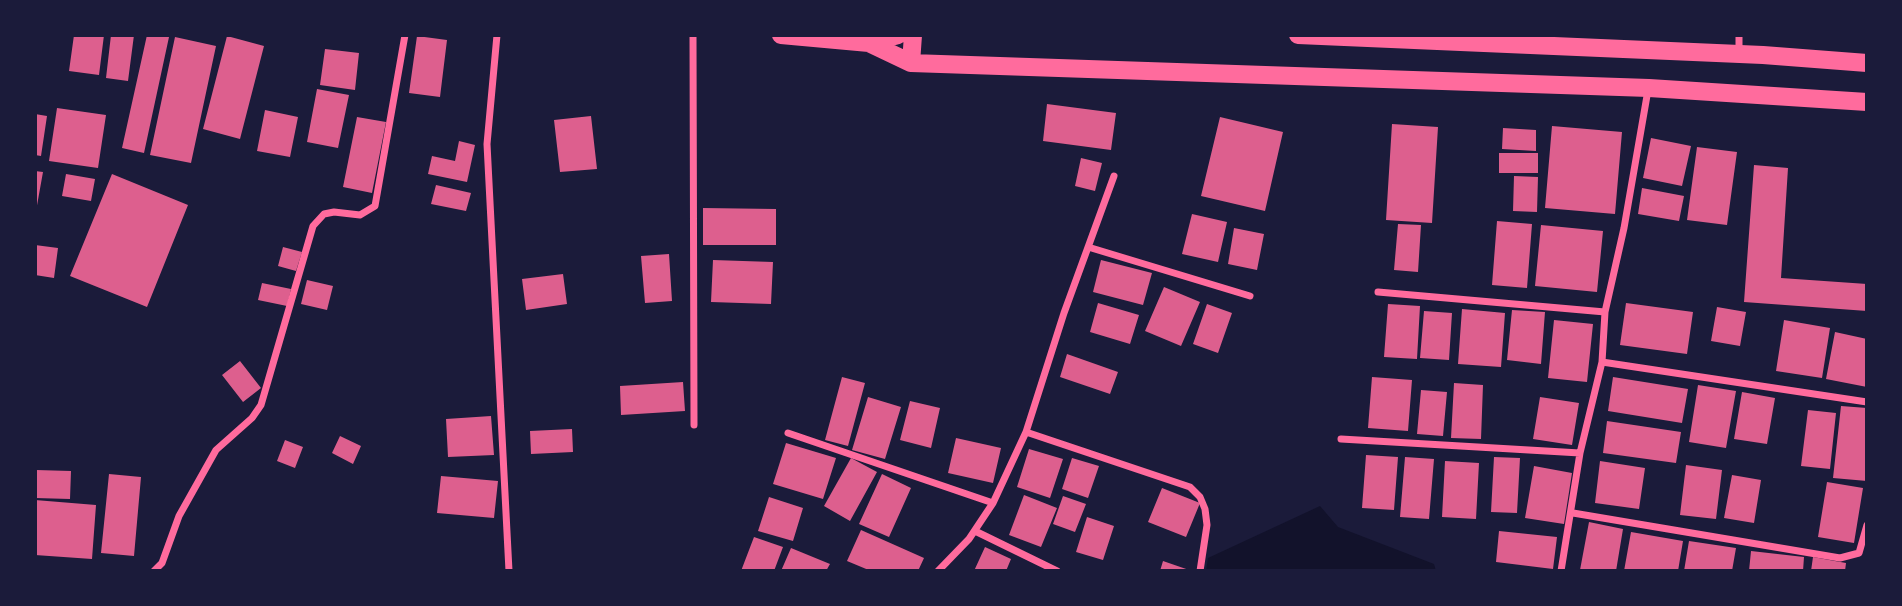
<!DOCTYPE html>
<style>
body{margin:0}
#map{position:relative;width:1902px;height:606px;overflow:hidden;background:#1b1b3a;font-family:Inter,sans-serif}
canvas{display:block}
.frame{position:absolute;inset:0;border:37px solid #1b1b3a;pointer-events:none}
</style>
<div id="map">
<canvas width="1902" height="606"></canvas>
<div class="frame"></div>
</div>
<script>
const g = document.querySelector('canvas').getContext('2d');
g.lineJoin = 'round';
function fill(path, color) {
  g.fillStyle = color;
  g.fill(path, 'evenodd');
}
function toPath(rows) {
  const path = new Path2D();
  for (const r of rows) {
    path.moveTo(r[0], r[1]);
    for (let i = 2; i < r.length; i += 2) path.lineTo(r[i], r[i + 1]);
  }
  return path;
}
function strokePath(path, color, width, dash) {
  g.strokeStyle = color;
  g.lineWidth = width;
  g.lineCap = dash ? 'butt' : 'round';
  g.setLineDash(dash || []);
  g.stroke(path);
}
fill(toPath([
 [1320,506,1338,527,1434,564,1436,571,1206,571,1208,558]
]), '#12122b');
fill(toPath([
 [74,35,104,35,99,75,69,71],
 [111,35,134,35,128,81,106,78],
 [147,35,169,37,144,153,122,148],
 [227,36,264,46,240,139,203,129],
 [417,36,447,40,440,97,409,93],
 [175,37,216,46,191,163,150,155],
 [325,49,359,53,355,90,320,85],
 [317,89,349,95,338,148,307,142],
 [1047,104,1116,113,1111,150,1043,141],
 [57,108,106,115,98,168,49,161],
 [265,110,298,117,290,157,257,151],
 [35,114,47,116,41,156,35,155],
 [591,116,597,169,560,172,554,120],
 [357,117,386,122,372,193,343,187],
 [1220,117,1283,132,1265,211,1201,196],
 [1392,124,1438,127,1432,223,1386,220],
 [1552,126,1622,132,1615,214,1545,208],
 [1503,128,1536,130,1536,151,1502,149],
 [1651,138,1691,146,1682,186,1643,178],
 [459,141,475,145,467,182,428,174,432,156,455,161],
 [1697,147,1737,152,1727,225,1687,220],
 [1499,153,1538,153,1538,173,1499,173],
 [1081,158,1102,163,1095,191,1075,186],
 [1754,165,1788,168,1781,278,1867,284,1867,311,1744,302],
 [35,171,43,172,36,211,35,211],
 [66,174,95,179,91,201,62,196],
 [112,174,188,205,147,307,70,276],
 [1514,176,1538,177,1537,212,1513,211],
 [436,185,471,193,466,211,431,204],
 [1642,188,1684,196,1679,221,1638,214],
 [703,208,776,209,776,245,703,245],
 [1192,214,1227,222,1218,262,1182,254],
 [1497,221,1532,224,1527,288,1492,285],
 [1398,224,1421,225,1418,272,1394,270],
 [1541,225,1603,231,1597,292,1535,286],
 [1234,228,1264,234,1257,270,1228,264],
 [35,245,58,248,54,278,35,275],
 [283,247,302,252,296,271,278,266],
 [669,254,672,301,645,303,641,256],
 [713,260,773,262,771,304,711,302],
 [1101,260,1152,273,1143,305,1093,292],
 [563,274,567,304,526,310,522,279],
 [307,280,333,286,327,310,301,304],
 [262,283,291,289,287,306,258,300],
 [1164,287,1200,302,1181,346,1145,331],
 [1098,303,1139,315,1130,344,1090,332],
 [1626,303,1693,312,1687,354,1620,345],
 [1207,304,1232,313,1218,353,1193,344],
 [1388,304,1420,306,1417,359,1384,357],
 [1717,307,1746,312,1740,346,1711,341],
 [1462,309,1505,313,1501,367,1458,364],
 [1512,310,1545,312,1541,364,1507,360],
 [1424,311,1452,313,1449,360,1420,358],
 [1554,320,1593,324,1587,382,1548,378],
 [1784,320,1830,328,1822,378,1776,371],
 [1835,332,1867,339,1867,387,1826,379],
 [1067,354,1118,372,1110,394,1060,377],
 [240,361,261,388,243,402,222,375],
 [842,377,865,383,848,446,825,440],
 [1372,377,1412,380,1408,431,1368,428],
 [1613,377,1688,389,1682,423,1608,411],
 [683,382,685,411,621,415,620,386],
 [1454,383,1483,385,1481,439,1451,438],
 [1698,385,1736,391,1726,448,1689,442],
 [1421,390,1447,392,1443,436,1417,434],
 [1742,392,1775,398,1767,444,1734,439],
 [868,397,901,407,885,459,852,450],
 [1540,397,1579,403,1572,445,1533,439],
 [910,401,940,408,931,448,900,440],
 [1841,406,1867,408,1867,481,1833,478],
 [1808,410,1836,413,1830,469,1801,466],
 [491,416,494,455,448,457,446,419],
 [1607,421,1681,432,1676,463,1603,453],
 [572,429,573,452,531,454,530,431],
 [340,436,361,446,353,464,332,453],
 [956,438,1001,448,993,483,948,473],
 [285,440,303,447,295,468,277,461],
 [786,443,836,458,823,499,773,484],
 [1029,449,1063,459,1050,498,1017,487],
 [1366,455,1398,457,1394,510,1362,508],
 [1405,457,1434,459,1429,519,1400,517],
 [1494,457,1520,458,1517,513,1491,512],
 [851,458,877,472,850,521,824,506],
 [1072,458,1099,466,1088,498,1062,489],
 [1445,461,1479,463,1476,519,1442,517],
 [1600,461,1645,468,1639,509,1595,503],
 [1686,465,1722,470,1716,519,1680,515],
 [1534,466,1572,473,1564,524,1525,518],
 [36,470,71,471,70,499,35,498],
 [109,474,141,477,134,556,101,553],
 [882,474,911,488,889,537,859,524],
 [1732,475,1761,480,1754,523,1724,518],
 [441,476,498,481,494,518,437,513],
 [1827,482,1863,488,1854,543,1818,537],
 [1162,488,1200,503,1186,537,1148,522],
 [1024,495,1057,508,1041,547,1009,535],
 [1063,496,1086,504,1075,532,1053,524],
 [769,497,803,508,793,541,758,531],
 [35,500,96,505,92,559,35,555],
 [1087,517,1114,526,1103,560,1076,552],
 [1589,522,1623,529,1616,571,1580,570],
 [861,530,924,558,918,571,871,571,847,561],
 [1499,531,1557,537,1553,569,1496,562],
 [1631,532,1683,541,1678,571,1624,571],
 [754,537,783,547,774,571,741,571],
 [1689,541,1736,548,1732,571,1684,571],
 [985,547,1011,559,1006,571,974,571],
 [791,548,830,564,826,571,781,571],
 [1751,551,1804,557,1803,571,1749,571],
 [1813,557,1846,563,1845,571,1811,571],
 [1163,561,1192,571,1160,571]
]), '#dd5f8e');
strokePath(toPath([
 [497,35,487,144,509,571],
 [693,35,694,425],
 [1739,53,1739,35],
 [1088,247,1250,296],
 [1378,292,1605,312],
 [1602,362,1867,402],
 [1026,432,1190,487,1200,497,1205,509,1207,525,1200,571],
 [788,433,993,503],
 [1341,439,1580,453],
 [1573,513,1840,558,1859,553,1867,525],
 [975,531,1057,571],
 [154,571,162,563,179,516,216,450,252,418,261,405,313,226,324,214,334,212,360,215,375,206,405,35],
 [938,571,969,539,993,503,1026,432,1064,313,1114,176],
 [1561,571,1580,453,1602,362,1605,312,1624,228,1648,90]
]), '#ff6b9d', 7);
strokePath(toPath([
 [781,35,869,43],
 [898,35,869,43,911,63,1649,88,1867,102],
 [1298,35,1763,55,1867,63],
 [911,63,913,35]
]), '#ff6b9d', 18);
</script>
